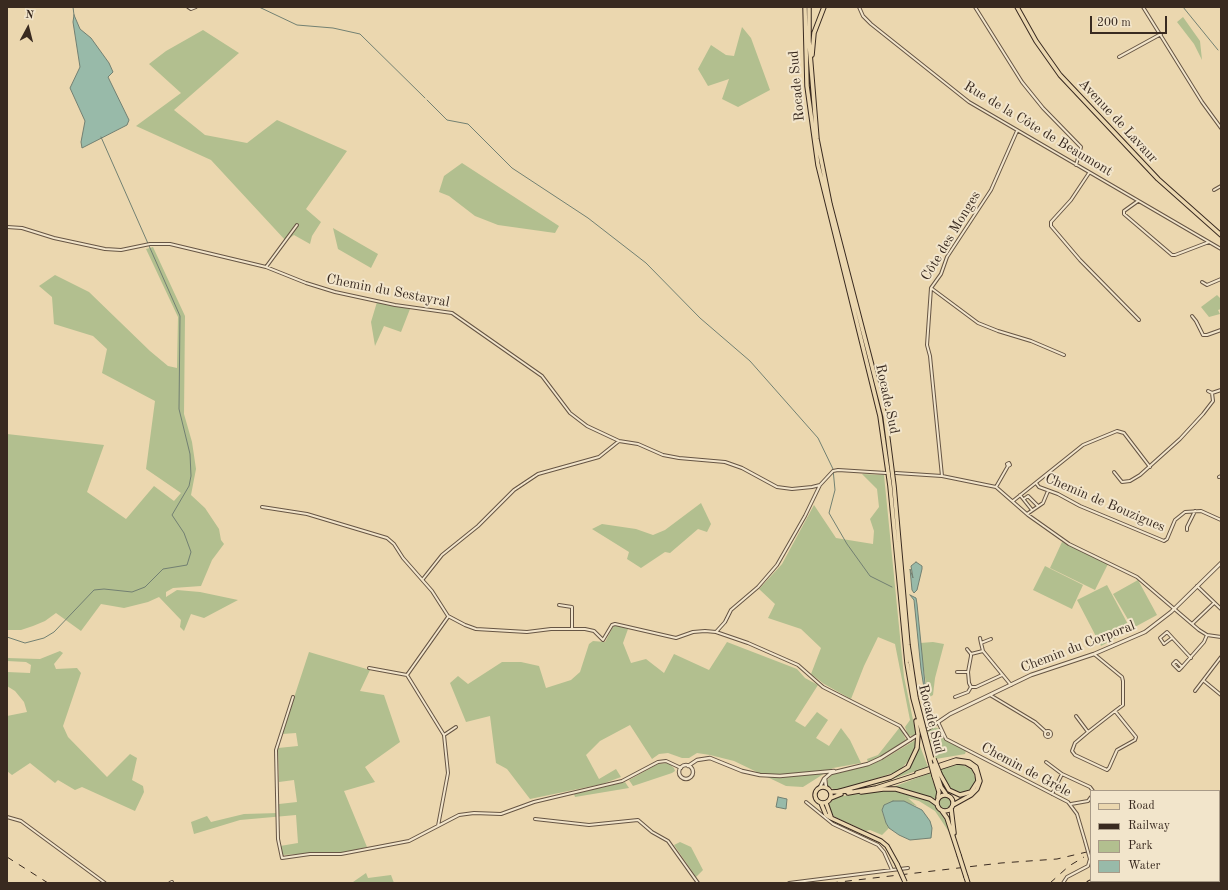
<!DOCTYPE html>
<meta charset="utf-8">
<style>
body{margin:0}
#map{position:relative;width:1228px;height:890px;overflow:hidden;background:#ebd7af;font-family:"Old Standard TT",serif}
canvas{display:block}
.frame{position:absolute;inset:0;border:8px solid #392a20;pointer-events:none}
.legend{position:absolute;left:1090px;top:790px;width:130px;height:92px;box-sizing:border-box;background:#f2e5cb;border:1px solid #a89a87;margin:0;padding:5px 7px;list-style:none;font-size:12px;color:#392a20}
.legend li{display:flex;align-items:center;gap:8px;height:20px}
.legend b{width:20px;border:1px solid #a89a87}
.north{position:absolute;left:8px;top:8px;width:40px;height:40px;-webkit-text-stroke:3px #f2e5cb;paint-order:stroke;rotate:7deg;font-size:11px;font-weight:700;line-height:16px;text-align:center;color:#392a20}
.north::after{content:'';display:block;margin:auto;width:14px;height:18px;background:#392a20;clip-path:polygon(50% 0,100% 100%,50% 72%,0 100%)}
.scale{position:absolute;left:1090px;top:16px;width:77px;height:18px;box-sizing:border-box;border:2px solid #392a20;border-top:0;padding-left:5px;font-size:12px;line-height:14px;white-space:nowrap;color:#392a20;-webkit-text-stroke:3px #f2e5cb;paint-order:stroke}
</style>
<div id="map">
<canvas width="1228" height="890"></canvas>
<div class="frame"></div>
<ul class="legend">
<li><b style="height:5px;background:#ebd7af"></b>Road</li>
<li><b style="height:5px;background:#392a20"></b>Railway</li>
<li><b style="height:11px;background:#b2bf8f"></b>Park</li>
<li><b style="height:11px;background:#98baa9"></b>Water</li>
</ul>
<div class="north">N</div>
<div class="scale">200 m</div>
</div>
<script>
const g = document.querySelector('canvas').getContext('2d');
g.lineJoin = 'round';
function fill(path, color) {
  g.fillStyle = color;
  g.fill(path, 'evenodd');
}
function toPath(rows) {
  const path = new Path2D();
  for (const r of rows) {
    if (r.length === 3) {
      path.moveTo(r[0] + r[2], r[1]);
      path.arc(r[0], r[1], r[2], 0, 2 * Math.PI);
      continue;
    }
    path.moveTo(r[0], r[1]);
    for (let i = 2; i < r.length; i += 2) path.lineTo(r[i], r[i + 1]);
  }
  return path;
}
function strokePath(path, color, width, dash) {
  g.strokeStyle = color;
  g.lineWidth = width;
  g.lineCap = dash ? 'butt' : 'round';
  g.setLineDash(dash || []);
  g.stroke(path);
}
function drawText(font, color, halo, rows, align = 'center') {
  g.font = font + ' "Old Standard TT",serif';
  g.lineWidth = 4;
  g.setLineDash([]);
  g.textBaseline = 'middle';
  g.strokeStyle = halo;
  g.fillStyle = color;
  for (const [text, x, y, turn = 0] of rows) {
    g.save();
    g.translate(x, y);
    g.rotate((+turn || 0) * Math.PI / 180);
    g.textAlign = isNaN(turn) ? turn : align;
    if (halo) g.strokeText(text, 0, 0);
    g.fillText(text, 0, 0);
    g.restore();
  }
}
fill(toPath([
 [1183,17,1200,41,1202,60,1194,44,1177,22],
 [742,27,751,38,770,90,738,107,722,99,729,79,708,86,698,69,711,45,726,55,734,56],
 [203,30,239,53,174,110,205,135,247,143,277,120,347,151,306,209,321,222,312,236,310,244,294,235,286,241,211,160,136,126,181,93,149,64,166,51],
 [462,163,559,226,555,233,498,225,475,216,449,196,439,192,444,176],
 [333,228,378,254,371,268,338,249],
 [153,247,185,316,184,414,192,442,196,469,191,495,205,508,219,529,221,540,224,544,212,560,201,586,173,588,166,592,166,597,177,590,200,592,238,600,204,618,191,614,184,631,180,627,181,620,159,597,148,602,124,608,101,604,81,631,56,613,45,621,33,626,21,630,7,630,7,434,104,445,87,492,126,519,154,486,174,501,181,493,146,469,155,401,102,373,107,349,93,336,54,324,52,297,39,286,55,275,89,292,150,351,168,366,177,368,178,317,146,249],
 [1217,295,1221,299,1221,309,1218,310,1220,314,1209,317,1201,307],
 [377,302,410,309,401,332,384,326,375,346,371,322],
 [862,474,884,475,904,677,916,734,912,736,908,735,905,727,910,720,895,644,878,637,864,666,851,699,824,684,811,674,821,648,801,629,768,618,775,604,759,589,782,564,814,505,836,538,873,544,874,531,870,519,879,507,877,489],
 [701,503,711,524,707,532,698,529,670,553,665,552,641,568,627,559,629,552,592,529,602,524,636,529,653,535,665,530],
 [1062,542,1108,564,1095,590,1050,568],
 [1045,566,1083,585,1072,609,1033,590],
 [1138,580,1157,615,1133,628,1113,594],
 [1107,585,1131,630,1101,646,1077,600],
 [614,625,628,629,623,643,631,663,646,659,664,673,674,654,709,670,727,642,797,669,805,678,818,685,795,721,805,727,817,712,828,720,816,738,829,746,841,728,850,740,861,763,833,768,803,787,786,786,734,761,710,755,697,753,689,758,682,758,668,753,659,754,652,759,630,725,600,741,586,755,599,779,616,769,621,777,602,784,530,799,507,769,496,763,490,716,466,722,450,683,458,676,468,684,502,662,521,662,539,666,546,688,571,680,580,672,589,644,593,641,605,642],
 [933,642,944,644,935,678,933,695,928,698,920,643],
 [60,651,63,653,54,664,56,669,77,668,81,673,63,726,68,737,107,777,130,754,137,758,132,780,143,786,144,792,135,811,82,787,75,790,58,780,55,783,30,763,12,775,7,771,7,716,27,712,24,702,15,691,7,686,7,672,30,673,31,665,26,662,7,661,7,658,40,659],
 [309,652,370,670,360,691,384,695,400,742,365,767,375,782,344,791,367,847,346,852,282,855,280,846,298,843,296,815,240,820,194,834,191,822,207,816,211,822,244,814,279,813,279,804,297,802,294,780,279,782,278,751,278,748,298,746,296,733,282,734],
 [900,727,906,740,887,753,868,762,867,759,878,755],
 [934,727,940,729,944,739,966,751,965,754,936,759,928,731],
 [917,739,917,746,911,758,899,771,846,788,835,790,828,786,827,780,833,774,867,766,884,759],
 [920,746,928,767,881,783,861,787,901,774,911,765],
 [668,763,674,768,675,771,672,773,633,786,629,780,658,764],
 [961,764,972,770,976,780,971,791,963,794,951,790,939,769],
 [930,773,937,793,935,799,893,787],
 [625,782,629,788,575,797,574,794],
 [890,790,933,802,937,809,946,819,949,832,935,811,919,801,908,798,917,806,900,801,886,804,883,807,882,811,886,823,889,828,882,835,870,830,866,831,837,818,832,815,828,806,835,797],
 [945,803,7],
 [680,842,691,847,703,870,696,877,674,845],
 [366,873,368,878,391,875,394,883,353,882]
]), '#b2bf8f');
const water = toPath([
 [74,15,80,29,91,38,109,63,113,72,108,77,129,120,127,125,82,148,81,142,85,121,70,88,80,67,73,22,74,15],
 [916,562,922,566,922,569,917,590,914,593,912,590,910,569,913,578,911,566,916,562],
 [910,595,916,598,917,604,925,684,932,713,935,719,932,722,929,719,921,669,914,600,910,595],
 [778,797,787,799,786,809,776,807,778,797],
 [893,801,904,801,922,810,930,821,932,828,931,838,910,840,899,835,889,828,886,823,882,810,884,805,893,801]
]);
fill(water, '#98baa9');
strokePath(water, '#728072', 1);
strokePath(toPath([
 [73,7,74,15],
 [259,7,297,25,333,28,360,34,425,98],
 [1183,7,1218,50],
 [427,100,447,120,468,124,512,168,588,218,646,263,700,318,750,361,818,438,833,469,835,490,829,513,847,544,870,576,892,587],
 [7,637,25,643,44,638,54,632,94,590,104,589,132,592,145,587,163,569,187,565,191,552,184,533,172,515,189,486,191,476,190,454,179,409,180,316,101,137]
]), '#728072', 1);
const minor = toPath([
 [188,7,191,9,196,7],
 [859,7,863,16,871,24,969,102,1221,249],
 [975,7,1022,82,1043,108,1081,147,1076,165],
 [1143,7,1202,102,1221,128],
 [1119,57,1161,34],
 [1089,173,1071,200,1051,222,1051,226,1080,260,1139,320],
 [1214,190,1221,186],
 [1138,201,1124,211,1124,214,1172,255,1175,255,1209,242],
 [7,227,22,228,54,238,105,249,121,250,150,244,170,244,266,267,306,283,335,292,395,305,452,313,542,376,570,413,587,426,619,441,638,444,663,455,679,458,725,462,742,468,777,487,792,489,812,487,820,485,833,471,838,470,886,473],
 [266,267,297,225],
 [1202,282,1207,285,1221,279],
 [931,288,978,323,998,331,1031,341,1064,355],
 [1192,316,1196,321,1203,335,1207,335,1221,330],
 [1208,391,1212,393],
 [1009,463,1010,465,1008,466,1007,464,1009,463],
 [1114,472,1122,482,1130,481,1140,475,1180,439,1203,414,1213,401,1212,393,1221,390],
 [896,473,942,476,996,487,1028,515,1069,544,1137,577,1199,630,1207,635,1221,637],
 [942,476,930,356,927,345,931,288,941,274,947,257,991,190,1017,131],
 [1219,477,1221,476],
 [1036,483,1039,487,1058,494,1080,506,1164,541,1167,539,1175,520,1185,512,1201,511,1221,520],
 [996,487,1008,466],
 [1020,495,1032,510],
 [1024,499,1028,496,1038,506],
 [1013,501,1083,445,1117,431,1124,433,1150,467],
 [262,507,307,514,387,538,394,544,403,558,432,591,448,616,465,625,476,629,527,632,551,629,585,629,594,631,603,640,612,625,615,624,676,638,693,632,705,631,716,632,748,643,798,665,823,687,900,726,910,740],
 [1027,514,1043,503,1048,491],
 [1187,530,1187,527,1195,511],
 [423,579,442,555,478,526,514,490,538,474,599,457,619,441],
 [1197,586,1221,609],
 [559,605,572,607,572,629],
 [1192,624,1214,603],
 [716,632,725,622,731,610,758,587,777,565,805,516,820,485],
 [980,638,981,643],
 [1172,638,1164,644,1160,638,1167,632,1191,658],
 [991,639,981,643,983,651,1011,685],
 [967,649,971,654],
 [1094,654,1122,677,1123,681,1123,705,1115,711,1088,732,1075,743,1072,751,1075,755,1107,770,1109,768,1117,750,1135,740,1136,737,1115,711],
 [1182,667,1179,670,1173,664,1176,661,1182,667,1204,642,1207,635],
 [369,668,407,675],
 [957,672,968,672],
 [1204,681,1221,695],
 [971,687,969,683,968,672,971,656,971,654,983,651],
 [971,687,976,687,1002,675],
 [1195,691,1221,657],
 [990,695,1035,722,1046,732],
 [293,697,276,750,278,839,282,858,310,854,341,854,409,841,459,815,474,813,501,814,534,802,622,781,658,762,666,761,681,768],
 [955,697,968,692,971,687],
 [1076,716,1088,732],
 [938,722,946,739,1068,802,1077,814,1085,841],
 [1048,734,3],
 [444,735,456,727],
 [1046,762,1062,774,1090,787,1093,791],
 [1052,794,1062,774],
 [806,802,833,824,878,845,884,852,892,870],
 [1071,804,1088,801,1091,797],
 [7,817,21,821,105,883],
 [535,819,589,825,638,820,652,832,668,841,698,883],
 [438,826,448,773,444,735,407,675,448,617],
 [1136,881,1136,883],
 [170,883,172,882],
 [789,883,908,868],
 [1063,883,1067,877,1088,866,1090,859],
 [1209,883,1209,881]
]);
const tertiary = toPath([
 [928,729,950,714,1031,675,1094,654,1145,632,1171,612,1221,563],
 [686,772,7],
 [688,766,697,760,710,758,742,771,760,775,780,776,834,771],
 [825,778,826,787],
 [820,787,824,779,831,773,868,764,881,758,916,736]
]);
const secondary = toPath([
 [1213,883,1217,883]
]);
const primary = toPath([
 [1017,7,1036,41,1060,75,1158,179,1221,235],
 [917,773,956,760,969,762,976,767,980,781,977,789,971,795,953,805],
 [823,795,8],
 [831,792,851,791],
 [861,792,883,789,896,789,930,799,937,804],
 [945,803,8],
 [831,798,841,794],
 [821,803,826,815,831,818,881,841,887,846,897,864],
 [826,803,831,817],
 [951,808,954,833],
 [942,811,947,818,959,855],
 [1219,823,1221,822],
 [966,877,968,883],
 [1089,883,1093,881]
]);
const trunk = toPath([
 [805,7,807,86,818,165,880,416,890,486,907,663,913,698,930,761],
 [809,7,809,41,817,139,830,204,885,416,894,486,908,645,916,698,932,760],
 [812,55,814,33,824,7],
 [937,775,941,787,946,794],
 [934,776,939,792,938,797],
 [837,792,891,777,908,767,917,748,918,734,916,721],
 [848,793,876,788,957,762,966,763,973,767,977,774,978,781,971,792,960,795,949,790,940,774]
]);
strokePath(minor, '#654', 4);
strokePath(tertiary, '#654', 4.5);
strokePath(secondary, '#392a20', 5);
strokePath(primary, '#392a20', 5.5);
strokePath(trunk, '#392a20', 5.5);
strokePath(minor, '#f2e5cb', 2);
strokePath(tertiary, '#f2e5cb', 2.5);
strokePath(secondary, '#f2e5cb', 3);
strokePath(primary, '#ebd7af', 3.5);
strokePath(trunk, '#ebd7af', 3.5);
strokePath(toPath([
 [1219,797,1221,796],
 [7,857,48,883],
 [831,883,1001,863,1057,859,1091,851],
 [1050,883,1069,866,1084,857]
]), '#392a20', 1, [7, 7]);
const minorBridge = toPath([
 [1085,841,1090,859]
]);
const primaryBridge = toPath([
 [959,855,966,877],
 [897,864,905,882]
]);
const trunkBridge = toPath([
 [934,759,940,774],
 [930,761,934,776],
 [934,765,937,775]
]);
strokePath(minorBridge, '#654', 4, []);
strokePath(primaryBridge, '#392a20', 5.5, []);
strokePath(trunkBridge, '#392a20', 5.5, []);
strokePath(minorBridge, '#f2e5cb', 2);
strokePath(primaryBridge, '#ebd7af', 3.5);
strokePath(trunkBridge, '#ebd7af', 3.5);
drawText('14px', '#392a20', '#f2e5cb', [
 ["Rocade Sud",797,86,-95],
 ["Avenue de Lavaur",1118,121,47],
 ["Rue de la Côte de Beaumont",1038,129,31],
 ["Côte des Monges",951,236,-59],
 ["Chemin du Sestayral",388,291,11],
 ["Rocade Sud",887,399,78],
 ["Chemin de Bouzigues",1105,503,23],
 ["Chemin du Corporal",1078,647,-21],
 ["Rocade Sud",931,719,76],
 ["Chemin de Grele",1026,770,28]
]);
</script>
